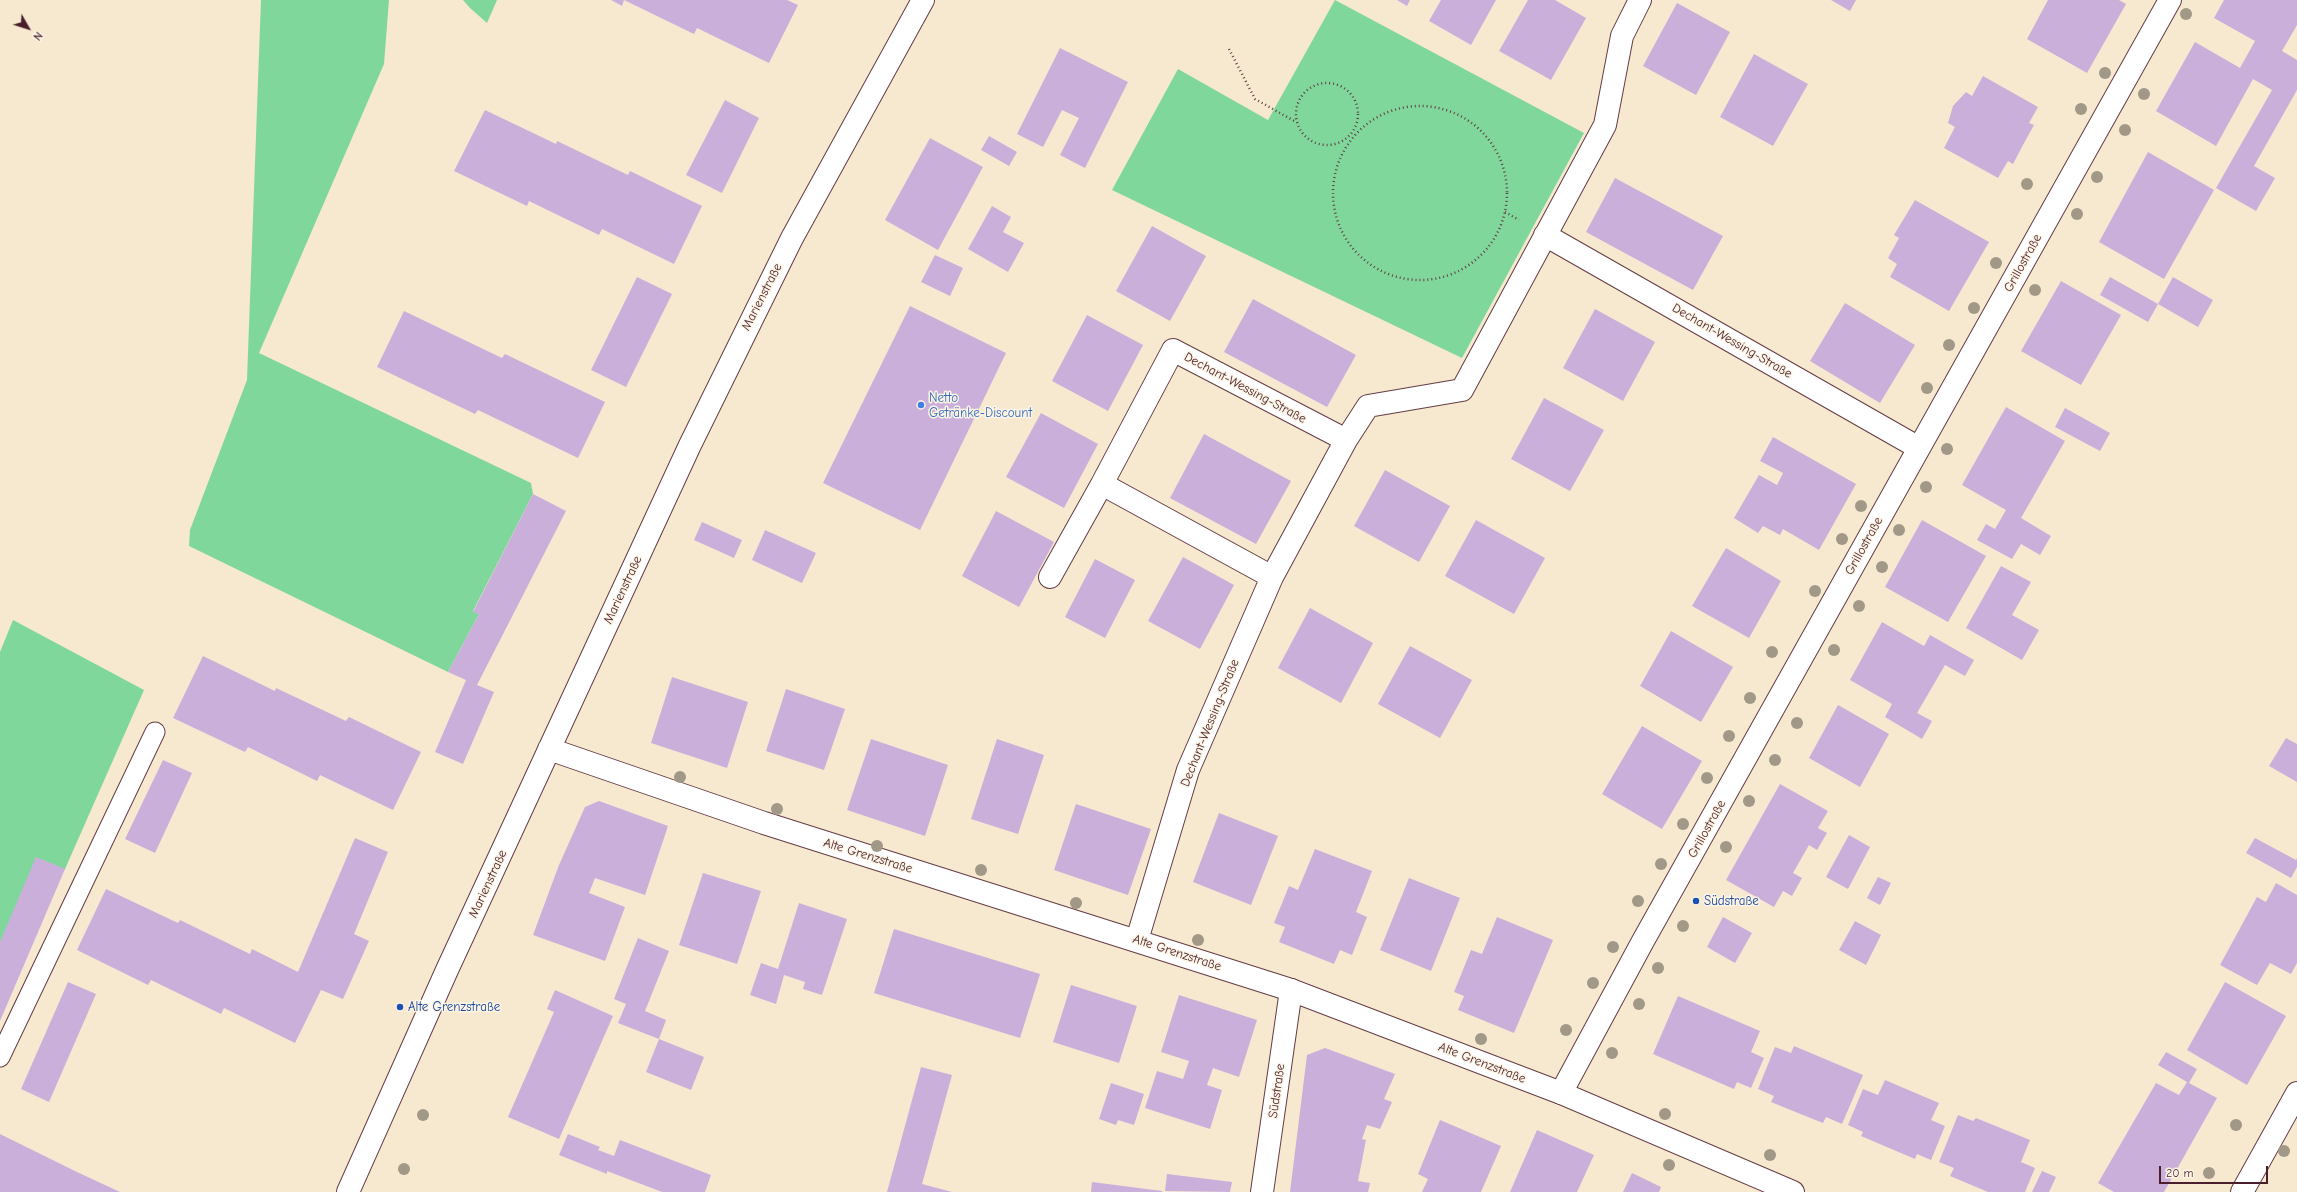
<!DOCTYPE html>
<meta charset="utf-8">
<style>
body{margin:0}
#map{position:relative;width:2297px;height:1192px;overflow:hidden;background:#f7e8d0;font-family:"Comic Neue",sans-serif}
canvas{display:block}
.north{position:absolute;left:8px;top:8px;width:40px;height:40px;-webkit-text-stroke:3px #fcf5e5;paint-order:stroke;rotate:129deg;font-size:11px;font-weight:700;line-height:16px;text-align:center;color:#4a1f2b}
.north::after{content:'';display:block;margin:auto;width:14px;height:18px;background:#4a1f2b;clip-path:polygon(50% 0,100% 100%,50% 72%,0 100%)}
.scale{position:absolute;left:2159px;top:1166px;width:109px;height:18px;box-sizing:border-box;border:2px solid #4a1f2b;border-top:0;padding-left:5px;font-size:12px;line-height:14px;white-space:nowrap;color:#4a1f2b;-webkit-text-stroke:3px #fcf5e5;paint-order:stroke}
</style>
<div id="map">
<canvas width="2297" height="1192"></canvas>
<div class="north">N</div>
<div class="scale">20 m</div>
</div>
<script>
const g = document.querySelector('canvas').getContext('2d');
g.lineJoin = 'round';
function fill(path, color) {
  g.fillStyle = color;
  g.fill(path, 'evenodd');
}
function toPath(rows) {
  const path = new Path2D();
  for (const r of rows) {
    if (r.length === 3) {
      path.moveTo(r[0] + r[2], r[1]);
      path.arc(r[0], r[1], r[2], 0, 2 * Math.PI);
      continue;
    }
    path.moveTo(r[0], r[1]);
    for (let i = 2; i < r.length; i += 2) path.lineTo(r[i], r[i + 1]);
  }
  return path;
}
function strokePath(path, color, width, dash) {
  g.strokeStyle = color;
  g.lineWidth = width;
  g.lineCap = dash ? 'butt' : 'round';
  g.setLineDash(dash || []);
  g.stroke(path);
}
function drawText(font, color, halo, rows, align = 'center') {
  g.font = font + ' "Comic Neue",sans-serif';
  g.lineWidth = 3;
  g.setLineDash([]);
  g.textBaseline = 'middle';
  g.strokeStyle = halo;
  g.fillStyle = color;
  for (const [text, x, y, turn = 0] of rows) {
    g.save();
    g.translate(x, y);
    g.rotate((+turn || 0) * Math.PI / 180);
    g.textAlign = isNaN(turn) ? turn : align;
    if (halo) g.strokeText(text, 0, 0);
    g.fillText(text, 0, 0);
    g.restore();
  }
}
fill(toPath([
 [261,0,389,0,384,64,259,353,531,483,533,494,473,611,479,614,448,672,189,546,190,530,247,380],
 [463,0,497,0,487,23,470,8],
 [1335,0,1584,133,1462,358,1112,190,1178,69,1268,120],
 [13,620,144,690,65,869,0,942,0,652]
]), '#7fd79c');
fill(toPath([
 [611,0,787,0,798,5,769,63,697,28,694,34,624,0,622,6],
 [1397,0,1410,0,1407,6],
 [1441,0,1496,0,1471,45,1429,21],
 [1528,0,1555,0,1586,18,1551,80,1499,51],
 [1831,0,1856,0,1850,11],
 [2048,0,2119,0,2126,4,2087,73,2027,39],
 [2224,0,2297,0,2297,25,2282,51,2297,60,2297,90,2254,166,2275,178,2256,211,2216,188,2272,90,2253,79,2216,146,2156,111,2195,42,2240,68,2255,41,2214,18],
 [1677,3,1730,32,1696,95,1643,66],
 [1060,48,1128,82,1085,168,1060,155,1079,118,1062,110,1043,147,1017,134],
 [1754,54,1808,84,1773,146,1720,117],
 [1983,76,2038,107,2029,123,2034,125,2023,145,2013,164,2008,161,1998,178,1944,148,1955,127,1948,123,1953,106,1966,92,1972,96],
 [725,100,759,118,722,193,686,175],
 [485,110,556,144,557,141,628,175,630,171,702,206,674,264,602,229,599,235,529,201,527,206,454,171],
 [989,136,1017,152,1009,166,981,150],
 [930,138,983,167,938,250,885,220],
 [2148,152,2214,190,2164,279,2099,242],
 [1615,178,1723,236,1693,290,1586,232],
 [1915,200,1989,242,1949,311,1890,277,1897,264,1888,258,1899,238,1894,235],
 [992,206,1011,217,1003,232,1024,243,1008,272,968,249],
 [1152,226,1206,256,1170,321,1116,291],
 [935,255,963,268,950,296,921,282],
 [637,277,672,294,626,387,591,370],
 [2110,277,2158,304,2148,322,2100,295],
 [2173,277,2213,300,2198,327,2158,304],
 [2061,281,2121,315,2081,385,2021,351],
 [1253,299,1356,355,1327,407,1224,352],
 [1845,303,1915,345,1880,403,1810,361],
 [910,306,1006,353,920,530,823,483],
 [1595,309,1655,342,1623,401,1563,368],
 [404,311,502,358,505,354,605,402,578,458,478,410,475,414,377,367],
 [1087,315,1143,345,1108,411,1052,381],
 [1544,398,1604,430,1570,491,1511,459],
 [2006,407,2065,441,2021,518,2051,536,2040,555,2021,544,2012,559,1977,540,1986,524,1995,529,2006,510,1962,485],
 [2065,408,2110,433,2100,451,2055,427],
 [1041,413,1098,444,1064,508,1006,477],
 [1204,434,1291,481,1256,544,1170,498],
 [1773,437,1856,484,1819,550,1783,529,1780,535,1763,526,1758,533,1734,518,1759,475,1777,485,1783,473,1760,461],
 [1385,470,1450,506,1419,562,1354,526],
 [533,494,566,511,477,685,494,692,463,764,435,752,466,680,448,672,479,614,473,612],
 [996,511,1054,542,1019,607,962,576],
 [1476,520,1545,558,1514,614,1445,576],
 [1922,520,1986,556,1948,622,1885,587],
 [702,522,742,540,734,558,694,540],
 [765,530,816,553,802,583,752,560],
 [1726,548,1781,581,1749,638,1692,606],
 [1183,557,1234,585,1200,649,1148,621],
 [1095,559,1135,580,1105,638,1065,617],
 [2001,566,2031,582,2012,615,2039,630,2022,660,1966,628],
 [1310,608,1373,643,1341,703,1278,668],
 [1882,622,1924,646,1930,635,1974,660,1965,676,1945,665,1917,713,1932,721,1922,739,1885,717,1892,704,1850,680],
 [1671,631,1733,667,1701,722,1640,686],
 [1410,646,1472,680,1440,738,1378,704],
 [203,656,275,691,276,688,346,721,349,717,421,752,393,810,320,775,317,781,248,747,245,752,173,718],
 [672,677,748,702,727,768,651,743],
 [786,689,845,709,824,770,766,751],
 [1838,705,1889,734,1860,787,1809,758],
 [1642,726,1702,761,1662,829,1602,794],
 [2286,738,2297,744,2297,782,2269,766],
 [871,739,948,765,925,836,847,810],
 [997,739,1044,755,1018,834,971,819],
 [163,760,192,773,155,853,125,839],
 [1780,784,1828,811,1818,828,1827,833,1817,850,1809,845,1793,873,1802,878,1792,896,1783,891,1774,907,1726,880],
 [599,801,668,826,645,895,595,878,589,893,625,907,605,961,533,935,559,865,585,807],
 [1076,804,1151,829,1128,895,1054,870],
 [1219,813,1278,836,1251,905,1193,882],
 [1849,835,1870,847,1848,889,1826,877],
 [355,838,388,852,354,934,369,941,343,999,321,990,295,1043,224,1008,221,1014,151,980,148,985,77,950,106,889,178,923,180,920,250,954,252,949,298,972],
 [2255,838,2296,860,2297,858,2297,867,2291,878,2246,853],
 [1315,849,1372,871,1356,912,1367,917,1352,955,1340,950,1334,964,1279,942,1285,927,1274,923,1289,886,1298,890],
 [36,857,65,869,0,1021,0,942],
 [703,873,761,891,737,964,679,945],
 [1878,877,1891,883,1880,905,1867,898],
 [1409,878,1460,898,1431,971,1380,950],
 [2276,883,2297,895,2297,963,2291,974,2270,963,2257,985,2220,965,2257,897,2266,902],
 [799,903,847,919,822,995,803,989,805,982,784,975,776,1004,750,995,761,963,778,969],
 [1497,917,1553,940,1514,1033,1458,1010,1464,996,1454,992,1471,950,1482,954],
 [1723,917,1752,933,1735,963,1707,947],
 [1855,921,1881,935,1866,965,1839,950],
 [894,929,1040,974,1020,1038,874,993],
 [638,938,669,951,645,1011,666,1020,659,1039,618,1023,626,1004,614,999],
 [68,982,96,994,49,1102,21,1089],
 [2225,982,2286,1016,2247,1085,2187,1050],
 [1071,985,1137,1006,1119,1063,1053,1042],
 [555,990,613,1016,559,1139,508,1117,554,1012,547,1009],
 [1179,995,1257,1020,1239,1077,1213,1068,1207,1085,1222,1090,1210,1129,1145,1108,1157,1071,1183,1079,1189,1061,1161,1052],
 [1678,996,1760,1031,1751,1052,1764,1058,1751,1088,1737,1082,1734,1089,1653,1054],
 [659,1039,704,1057,691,1090,646,1072],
 [1794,1046,1863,1075,1842,1124,1826,1117,1823,1123,1798,1113,1771,1102,1774,1096,1758,1089,1775,1047,1791,1053],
 [1325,1048,1395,1074,1384,1099,1392,1102,1380,1129,1367,1125,1362,1139,1366,1140,1358,1181,1370,1183,1368,1192,1290,1192,1307,1055],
 [2166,1052,2197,1069,2189,1083,2217,1098,2164,1192,2114,1192,2098,1183,2156,1083,2179,1095,2187,1082,2158,1065],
 [921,1067,952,1075,922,1184,952,1192,887,1192],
 [1885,1080,1939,1103,1931,1120,1945,1126,1931,1160,1917,1154,1915,1159,1861,1136,1863,1132,1848,1125,1863,1089,1878,1095],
 [1111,1083,1144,1094,1134,1125,1118,1120,1116,1125,1099,1119],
 [1958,1115,1973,1121,1976,1118,2030,1140,2021,1162,2035,1168,2025,1192,1988,1192,1950,1176,1954,1168,1939,1162],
 [1440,1120,1501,1146,1481,1192,1422,1192,1428,1179,1418,1174],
 [1537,1130,1594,1155,1577,1192,1510,1192],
 [0,1134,77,1172,120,1192,0,1192],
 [568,1134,600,1147,598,1150,614,1156,620,1140,711,1175,705,1192,662,1192,607,1171,607,1174,559,1155],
 [2042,1171,2056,1177,2049,1192,2032,1192],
 [1632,1173,1661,1187,1659,1192,1623,1192],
 [1167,1174,1232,1182,1230,1192,1165,1191],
 [1092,1182,1162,1191,1162,1192,1091,1192]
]), '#cbafdb');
const lane = toPath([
 [0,1057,155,732]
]);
const street = toPath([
 [1545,235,1919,448],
 [1050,577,1102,484],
 [1272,577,1102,484,1173,350,1346,440],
 [1137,940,1188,770,1272,577,1346,440,1368,406,1462,390,1605,125,1622,36,1640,0],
 [1561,1093,1643,941,2170,0],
 [1262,1192,1291,990],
 [2242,1192,2297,1093]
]);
const secondary = toPath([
 [549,749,764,823,1291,990,1561,1093,1793,1192],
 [348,1192,447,970,690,445,792,238,923,0]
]);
strokePath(lane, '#643d44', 21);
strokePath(street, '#643d44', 24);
strokePath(secondary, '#643d44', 24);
strokePath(toPath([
 [1229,49,1255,99,1296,122],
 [1327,114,31],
 [1420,193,87],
 [1505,212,1519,220]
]), '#643d44', 2.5, [1, 3]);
strokePath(lane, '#fff', 19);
strokePath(street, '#fff', 22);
strokePath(secondary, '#fff', 22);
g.fillStyle = '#a19888';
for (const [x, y] of [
 [2186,14],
 [2105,73],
 [2144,94],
 [2081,109],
 [2125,130],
 [2097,177],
 [2027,184],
 [2077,214],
 [1996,263],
 [2035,290],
 [1974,308],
 [1949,345],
 [1927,388],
 [1947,449],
 [1926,487],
 [1861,506],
 [1899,530],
 [1842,539],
 [1882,567],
 [1815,591],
 [1859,606],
 [1834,650],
 [1772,652],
 [1750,698],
 [1797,723],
 [1729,736],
 [1775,760],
 [680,777],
 [1707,778],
 [1749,801],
 [777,809],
 [1683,824],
 [877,846],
 [1726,847],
 [1661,864],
 [981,870],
 [1638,901],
 [1076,903],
 [1683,926],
 [1198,940],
 [1613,947],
 [1658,968],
 [1593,983],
 [1639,1004],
 [1566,1030],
 [1481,1039],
 [1612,1053],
 [1665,1114],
 [423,1115],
 [2236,1125],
 [2284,1151],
 [1770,1155],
 [1669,1165],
 [404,1169],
 [2209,1173]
]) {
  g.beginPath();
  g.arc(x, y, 6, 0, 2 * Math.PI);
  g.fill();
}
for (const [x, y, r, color] of [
 [921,405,4,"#3f7fe0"],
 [1696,901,4,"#1a4fb4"],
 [400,1007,4,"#1a4fb4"]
]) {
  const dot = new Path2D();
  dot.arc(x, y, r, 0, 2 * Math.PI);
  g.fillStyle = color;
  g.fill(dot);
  strokePath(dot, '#fcf5e5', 1.5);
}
drawText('13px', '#4a1f2b', '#fcf5e5', [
 ["Grillostraße",2023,263,-61],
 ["Marienstraße",762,297,-63],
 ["Dechant-Wessing-Straße",1732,341,30],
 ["Dechant-Wessing-Straße",1245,388,28],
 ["Grillostraße",1864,546,-61],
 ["Marienstraße",623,590,-65],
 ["Dechant-Wessing-Straße",1210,723,-68],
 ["Grillostraße",1707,829,-61],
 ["Alte Grenzstraße",868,856,17],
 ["Marienstraße",488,884,-65],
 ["Alte Grenzstraße",1177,953,18],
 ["Alte Grenzstraße",1482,1063,21],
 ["Südstraße",1277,1091,-82]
]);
drawText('13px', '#366cbe', '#fcf5e5', [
 ["Netto",929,398],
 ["Getränke-Discount",929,413]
], 'left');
drawText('13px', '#164399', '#fcf5e5', [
 ["Südstraße",1704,901],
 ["Alte Grenzstraße",408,1007]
], 'left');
</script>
